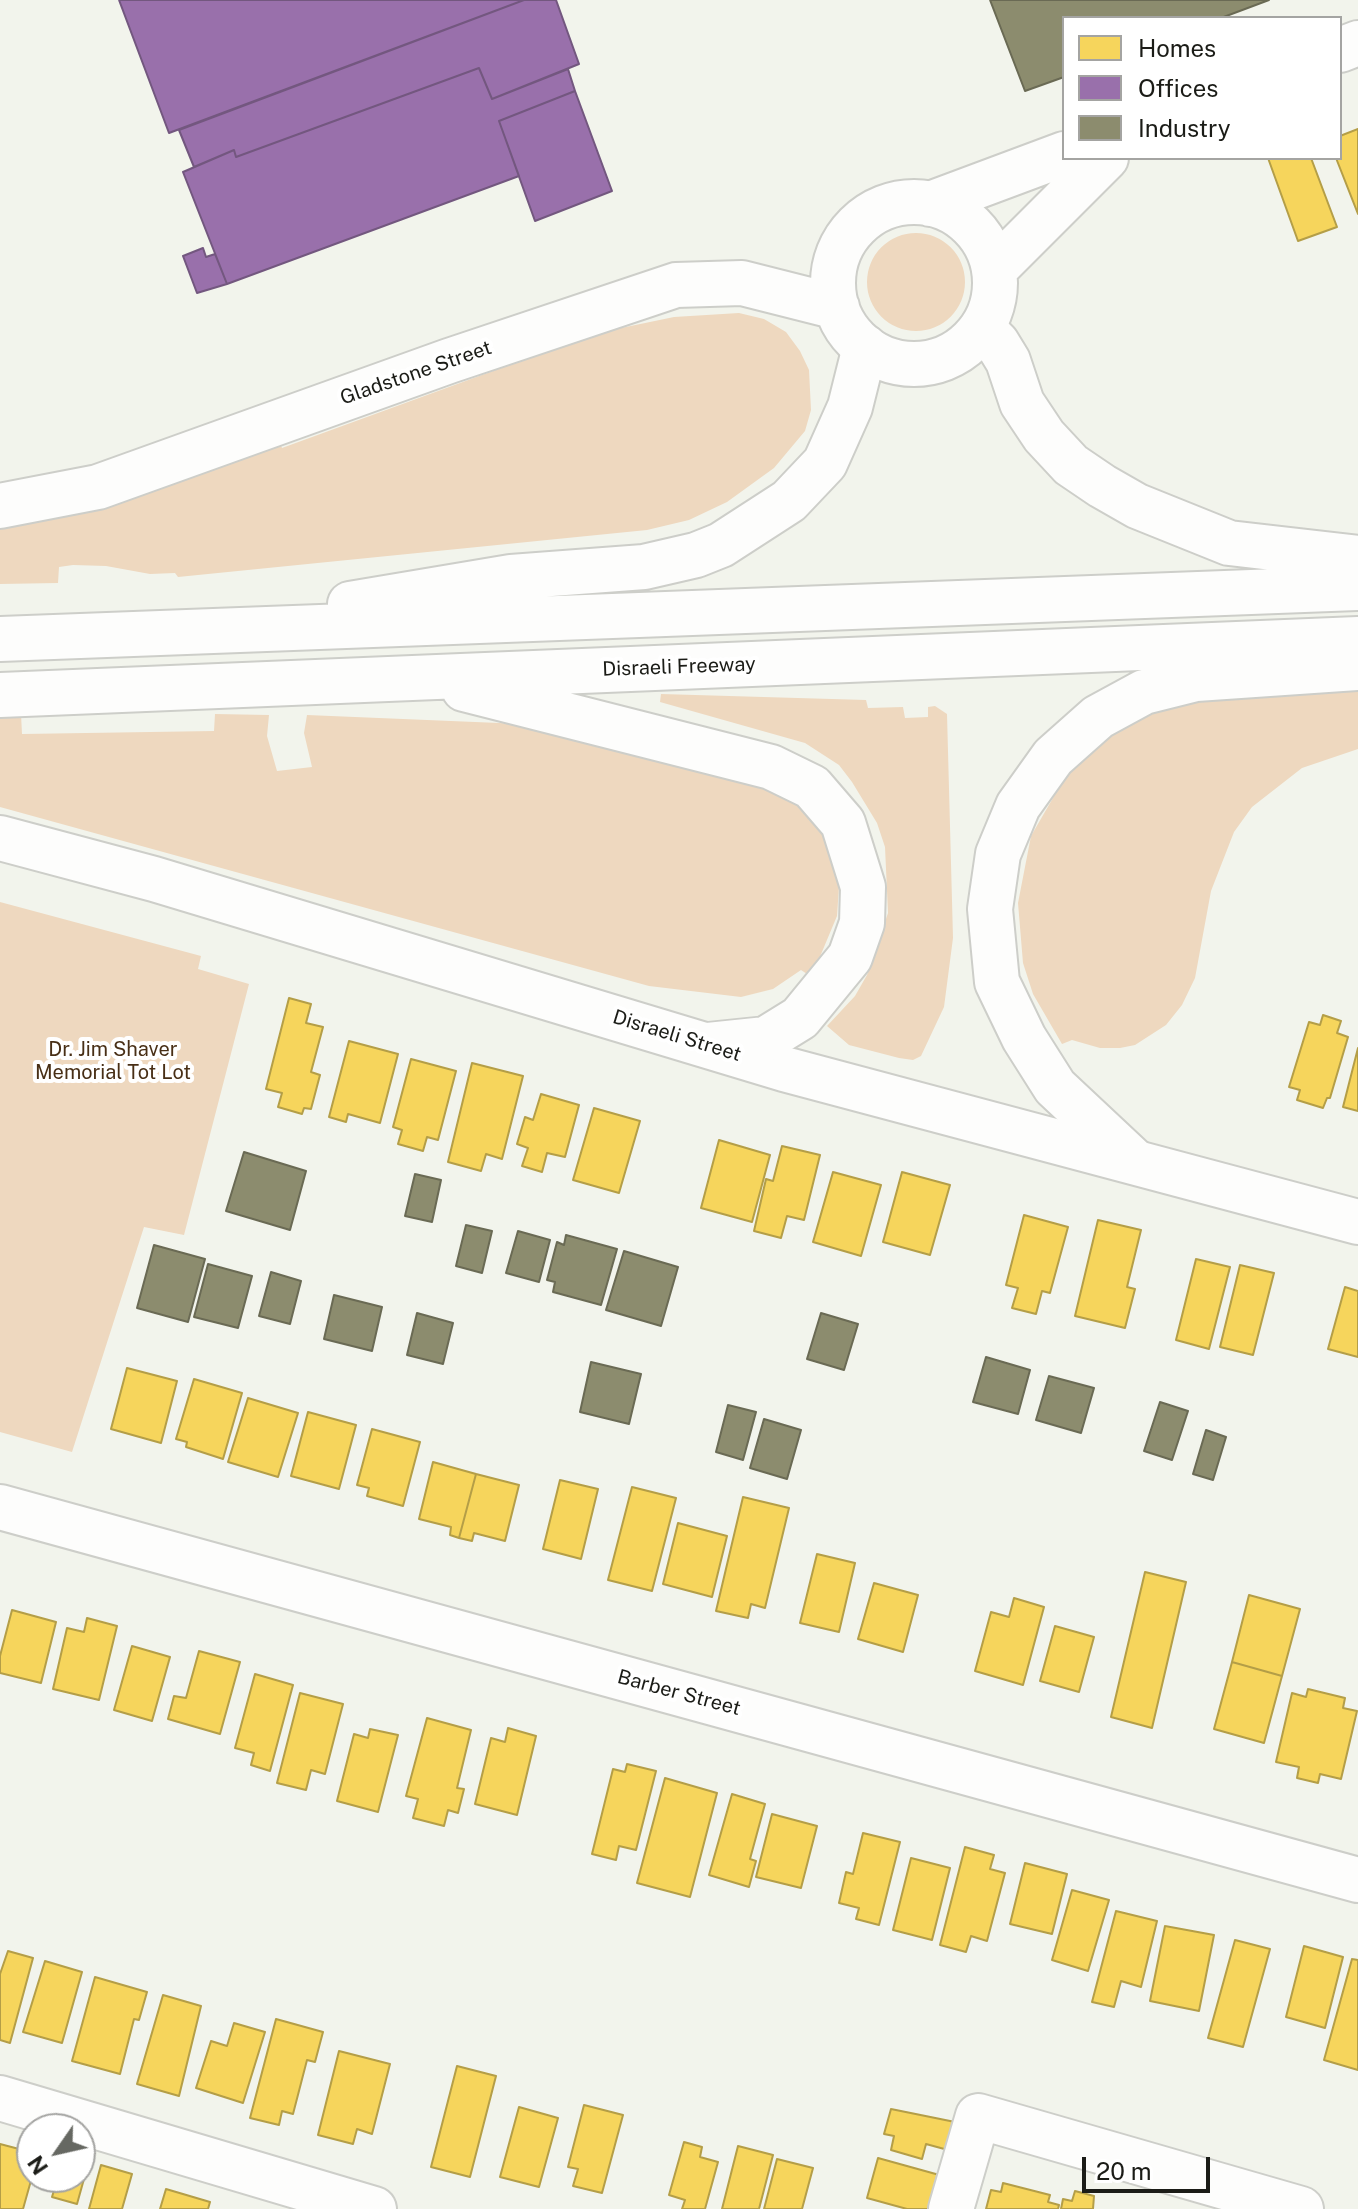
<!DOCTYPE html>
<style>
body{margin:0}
#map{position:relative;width:1358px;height:2209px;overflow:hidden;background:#f2f4ec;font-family:"Public Sans",sans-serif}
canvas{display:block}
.legend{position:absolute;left:1062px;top:16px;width:280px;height:144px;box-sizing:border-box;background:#fff;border:2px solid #a4a4a2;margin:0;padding:10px 14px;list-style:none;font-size:24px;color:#1b1c17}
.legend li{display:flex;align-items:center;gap:16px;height:40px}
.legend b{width:40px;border:2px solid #a4a4a2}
.north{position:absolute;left:16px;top:2113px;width:80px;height:80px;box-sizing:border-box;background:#fff;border:2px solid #a4a4a2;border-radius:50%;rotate:236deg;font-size:22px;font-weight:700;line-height:32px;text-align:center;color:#1b1c17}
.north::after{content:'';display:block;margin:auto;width:28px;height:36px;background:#666862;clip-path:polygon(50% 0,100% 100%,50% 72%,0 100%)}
.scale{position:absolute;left:1082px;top:2157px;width:128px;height:36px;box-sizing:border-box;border:4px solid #1b1c17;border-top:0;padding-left:10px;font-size:24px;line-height:28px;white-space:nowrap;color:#1b1c17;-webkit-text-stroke:6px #fff;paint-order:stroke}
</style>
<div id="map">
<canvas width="1358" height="2209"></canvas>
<ul class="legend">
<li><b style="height:22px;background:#f6d55c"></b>Homes</li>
<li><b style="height:22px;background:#9970ab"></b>Offices</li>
<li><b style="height:22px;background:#8c8c6e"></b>Industry</li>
</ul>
<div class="north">N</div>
<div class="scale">20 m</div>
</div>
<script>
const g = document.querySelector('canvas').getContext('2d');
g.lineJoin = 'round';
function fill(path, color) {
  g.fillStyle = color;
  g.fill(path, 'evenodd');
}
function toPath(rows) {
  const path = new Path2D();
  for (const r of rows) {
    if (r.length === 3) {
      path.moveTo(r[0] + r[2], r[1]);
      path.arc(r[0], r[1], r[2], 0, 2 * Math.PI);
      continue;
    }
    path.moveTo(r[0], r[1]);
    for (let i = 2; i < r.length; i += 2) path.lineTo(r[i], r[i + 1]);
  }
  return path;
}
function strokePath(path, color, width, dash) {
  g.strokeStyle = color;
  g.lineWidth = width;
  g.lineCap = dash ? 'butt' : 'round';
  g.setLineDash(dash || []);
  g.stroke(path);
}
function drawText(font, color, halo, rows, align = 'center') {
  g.font = font + ' "Public Sans",sans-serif';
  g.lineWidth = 8;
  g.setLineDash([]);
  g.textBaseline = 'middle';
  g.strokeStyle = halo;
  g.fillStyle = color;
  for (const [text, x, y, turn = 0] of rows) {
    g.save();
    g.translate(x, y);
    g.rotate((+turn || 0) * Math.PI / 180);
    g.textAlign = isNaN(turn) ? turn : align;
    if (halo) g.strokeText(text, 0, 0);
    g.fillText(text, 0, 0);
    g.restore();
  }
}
fill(toPath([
 [916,282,49],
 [739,313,764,319,786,332,800,351,809,370,811,410,805,431,774,468,727,502,689,520,647,530,178,577,175,573,150,574,106,566,73,565,59,567,58,583,0,584,0,521,276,432,282,448,597,333,674,317],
 [1358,686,1358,749,1302,768,1252,807,1234,832,1211,891,1195,978,1182,1005,1166,1025,1135,1045,1120,1048,1100,1048,1072,1040,1062,1044,1033,994,1023,963,1018,903,1031,836,1068,772,1126,723,1153,710,1198,697],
 [661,694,866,700,868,708,903,707,905,718,928,717,928,707,935,706,947,714,953,938,944,1007,921,1056,913,1060,899,1058,849,1045,827,1026,855,996,867,975,888,913,885,847,877,823,852,782,839,765,805,743,660,702],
 [0,714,21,714,22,734,214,731,215,714,269,715,267,736,277,771,312,767,304,733,307,715,523,724,793,795,822,827,834,855,839,887,837,916,819,959,807,974,801,970,773,989,741,997,649,986,0,807],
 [0,902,201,956,198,969,249,984,184,1235,144,1227,72,1452,0,1432]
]), '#eed8bf');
const homes = toPath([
 [1358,129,1358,214,1336,158,1340,158,1340,136,1358,129],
 [1268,158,1311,158,1337,227,1298,241,1268,158],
 [289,998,311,1004,306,1023,323,1027,311,1072,320,1075,311,1109,304,1108,302,1114,278,1107,282,1093,266,1089,289,998],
 [1323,1015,1341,1021,1337,1033,1348,1037,1330,1098,1327,1098,1323,1108,1297,1100,1300,1090,1289,1087,1309,1022,1320,1025,1323,1015],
 [349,1041,398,1054,380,1123,348,1114,346,1122,329,1117,349,1041],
 [1358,1048,1358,1111,1343,1107,1358,1048],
 [411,1059,456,1071,438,1140,427,1137,423,1151,398,1144,402,1130,393,1127,411,1059],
 [472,1063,523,1076,502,1159,486,1154,481,1171,448,1162,472,1063],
 [541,1094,579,1105,565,1157,547,1153,542,1172,522,1166,528,1148,517,1144,525,1117,533,1120,541,1094],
 [594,1108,640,1121,619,1193,573,1180,594,1108],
 [719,1140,770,1155,752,1222,701,1208,719,1140],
 [782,1146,820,1155,804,1220,787,1216,781,1238,754,1231,766,1179,773,1181,782,1146],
 [833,1172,881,1185,861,1256,813,1242,833,1172],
 [902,1172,950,1185,930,1255,883,1242,902,1172],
 [1024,1215,1068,1227,1050,1293,1042,1291,1036,1314,1012,1308,1018,1288,1006,1285,1024,1215],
 [1098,1220,1141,1230,1127,1287,1135,1289,1125,1328,1075,1316,1098,1220],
 [1196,1259,1230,1267,1209,1349,1176,1340,1196,1259],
 [1240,1265,1274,1273,1253,1355,1220,1347,1240,1265],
 [1345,1287,1358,1291,1358,1357,1328,1349,1345,1287],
 [127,1368,177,1381,161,1443,111,1429,127,1368],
 [194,1379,242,1393,223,1459,186,1447,187,1442,176,1439,194,1379],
 [248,1398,298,1413,278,1477,228,1462,248,1398],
 [308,1412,356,1425,339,1489,291,1476,308,1412],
 [372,1429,420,1442,403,1506,367,1496,369,1488,357,1485,372,1429],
 [433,1462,476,1474,459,1538,450,1535,451,1527,419,1519,433,1462],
 [476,1474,519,1485,505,1541,474,1533,472,1541,459,1538,476,1474],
 [560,1480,598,1489,581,1559,543,1549,560,1480],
 [632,1487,676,1498,652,1591,608,1580,632,1487],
 [743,1497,789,1508,765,1608,751,1604,748,1618,716,1611,743,1497],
 [678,1523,727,1536,712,1597,663,1584,678,1523],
 [817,1554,855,1563,839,1632,800,1623,817,1554],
 [1145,1572,1186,1582,1152,1728,1111,1717,1145,1572],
 [874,1583,918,1595,903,1652,858,1639,874,1583],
 [1249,1595,1300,1609,1282,1676,1232,1662,1249,1595],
 [1014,1598,1044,1607,1023,1685,975,1671,991,1612,1009,1617,1014,1598],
 [12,1610,56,1622,41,1683,0,1673,0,1656,12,1610],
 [87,1618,117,1626,99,1700,53,1689,67,1628,84,1632,87,1618],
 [1055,1626,1094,1637,1079,1692,1040,1681,1055,1626],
 [132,1646,170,1657,152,1721,114,1710,132,1646],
 [199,1651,240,1662,220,1734,168,1719,174,1696,186,1698,199,1651],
 [1232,1662,1282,1676,1264,1743,1214,1729,1232,1662],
 [255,1674,293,1685,270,1771,251,1765,254,1753,235,1748,255,1674],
 [1308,1689,1345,1698,1343,1708,1357,1711,1341,1779,1320,1774,1318,1783,1297,1778,1299,1767,1276,1762,1292,1693,1306,1697,1308,1689],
 [300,1693,343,1704,325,1774,311,1770,306,1790,277,1783,300,1693],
 [427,1718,471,1730,457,1788,464,1789,458,1813,448,1810,444,1826,413,1818,418,1799,406,1796,427,1718],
 [508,1728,536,1736,517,1815,475,1804,491,1738,505,1742,508,1728],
 [370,1729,398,1735,378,1812,337,1801,354,1734,368,1738,370,1729],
 [627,1764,656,1771,636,1850,619,1846,616,1860,592,1854,613,1769,625,1772,627,1764],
 [665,1778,717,1793,690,1897,637,1883,665,1778],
 [732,1794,765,1804,750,1859,756,1861,749,1887,709,1875,732,1794],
 [772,1814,817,1826,801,1888,756,1877,772,1814],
 [863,1833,900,1842,879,1925,856,1919,859,1908,839,1903,846,1872,853,1874,863,1833],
 [965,1847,994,1855,990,1869,1005,1873,987,1941,971,1936,966,1952,940,1945,965,1847],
 [911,1858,950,1868,932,1940,893,1930,911,1858],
 [1025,1863,1067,1874,1052,1934,1010,1924,1025,1863],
 [1072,1890,1109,1900,1088,1971,1052,1960,1072,1890],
 [1116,1911,1157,1921,1141,1987,1121,1981,1114,2007,1092,2002,1116,1911],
 [1165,1926,1214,1935,1199,2011,1150,2001,1165,1926],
 [1235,1940,1270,1949,1243,2047,1208,2038,1235,1940],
 [1304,1946,1343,1957,1325,2028,1286,2017,1304,1946],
 [8,1951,33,1958,10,2043,0,2040,0,1974,8,1951],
 [1352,1959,1358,1960,1358,2070,1324,2060,1352,1959],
 [45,1961,82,1972,62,2043,23,2032,45,1961],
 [95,1977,147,1992,139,2020,134,2019,120,2074,72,2061,95,1977],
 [163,1995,201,2006,179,2096,137,2084,163,1995],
 [276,2019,323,2032,315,2062,307,2060,293,2114,282,2111,279,2125,250,2118,276,2019],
 [234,2023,265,2032,243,2103,196,2088,211,2041,227,2046,234,2023],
 [339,2051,390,2064,372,2134,357,2129,353,2144,318,2135,339,2051],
 [457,2066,496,2076,470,2177,431,2167,457,2066],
 [584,2105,623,2115,602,2193,573,2186,578,2169,568,2167,584,2105],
 [519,2107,558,2118,539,2187,500,2177,519,2107],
 [891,2109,955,2122,948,2150,926,2144,922,2159,891,2150,894,2136,884,2134,891,2109],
 [684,2142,702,2147,700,2157,718,2162,705,2209,682,2209,685,2200,669,2195,684,2142],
 [21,2143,32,2146,32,2177,23,2209,0,2209,0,2144,19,2149,21,2143],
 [738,2146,773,2155,759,2209,722,2209,738,2146],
 [878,2158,943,2176,934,2209,907,2209,867,2198,878,2158],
 [80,2159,89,2161,77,2204,52,2197,58,2177,80,2177,80,2159],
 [777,2159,813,2168,802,2209,764,2209,777,2159],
 [101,2165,132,2174,122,2209,89,2209,101,2165],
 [1003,2183,1050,2195,1048,2202,1059,2205,1058,2209,986,2209,991,2190,1001,2192,1003,2183],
 [166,2189,210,2202,208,2209,160,2209,166,2189],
 [1075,2191,1094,2196,1093,2209,1061,2209,1063,2199,1072,2201,1075,2191]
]);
fill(homes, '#f6d55c');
strokePath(homes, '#b49e47', 2);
const offices = toPath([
 [119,0,524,0,169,133,119,0],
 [524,0,556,0,579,64,492,99,479,68,236,157,234,150,194,167,179,130,524,0],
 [479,68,492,99,568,69,575,91,499,121,519,176,227,284,183,172,234,150,236,157,479,68],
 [575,91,612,191,535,221,499,121,575,91],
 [203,248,206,257,215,254,227,284,197,293,183,256,203,248]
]);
fill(offices, '#9970ab');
strokePath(offices, '#73577f', 2);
const industry = toPath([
 [990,0,1269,0,1221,18,1064,18,1064,77,1025,91,990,0],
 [244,1152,306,1171,290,1230,226,1211,244,1152],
 [415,1174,441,1180,432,1222,405,1216,415,1174],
 [466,1225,492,1231,482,1273,456,1266,466,1225],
 [518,1231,550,1240,539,1282,506,1273,518,1231],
 [566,1235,617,1249,601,1305,553,1292,555,1282,547,1280,557,1242,564,1245,566,1235],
 [154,1245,205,1259,188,1322,137,1308,154,1245],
 [624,1251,678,1267,661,1326,606,1310,624,1251],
 [208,1264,252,1276,238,1328,194,1317,208,1264],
 [271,1272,301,1281,290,1324,259,1316,271,1272],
 [334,1295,382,1307,372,1351,324,1339,334,1295],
 [417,1313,453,1323,443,1364,407,1355,417,1313],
 [821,1313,858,1324,844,1370,807,1359,821,1313],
 [986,1357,1030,1370,1018,1414,973,1402,986,1357],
 [591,1362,641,1374,629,1424,580,1412,591,1362],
 [1049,1376,1094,1388,1081,1433,1036,1420,1049,1376],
 [1160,1402,1188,1411,1172,1460,1144,1451,1160,1402],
 [728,1405,756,1412,743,1460,716,1452,728,1405],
 [764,1419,801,1430,787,1479,750,1468,764,1419],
 [1206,1430,1226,1437,1213,1480,1193,1474,1206,1430]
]);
fill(industry, '#8c8c6e');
strokePath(industry, '#6a6a54', 2);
const minor = toPath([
 [1340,50,1358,43],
 [914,283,81],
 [930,204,1064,154],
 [994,270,1106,158],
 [0,506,98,487,449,361,676,285,742,283,837,307],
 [0,838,154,879,784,1069,1358,1222],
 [0,1507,1358,1880],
 [0,2098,374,2209],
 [951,2209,978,2116,1301,2209]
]);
const major = toPath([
 [982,328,997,343,1008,361,1022,403,1044,436,1071,465,1102,486,1137,506,1229,543,1358,558],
 [350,604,511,577,644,567,696,555,721,545,789,501,825,463,850,407,865,347],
 [0,639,1358,588],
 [464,689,771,767,812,787,843,823,863,887,862,923,850,957,800,1018,766,1039,708,1045],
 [0,695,1358,639],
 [1134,1161,1055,1087,1024,1038,997,982,990,909,998,854,1018,806,1053,757,1098,717,1144,692,1196,679,1358,668]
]);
strokePath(minor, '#cdcec9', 48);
strokePath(major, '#cdcec9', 48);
strokePath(minor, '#fdfdfc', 44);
strokePath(major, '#fdfdfc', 44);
drawText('20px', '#1b1c17', '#fff', [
 ["Gladstone Street",416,373,-19],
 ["Disraeli Freeway",679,667,-2],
 ["Disraeli Street",677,1036,17],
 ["Barber Street",679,1693,15]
]);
drawText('20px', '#482f16', '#fff', [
 ["Dr. Jim Shaver",113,1050],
 ["Memorial Tot Lot",113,1073]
]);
</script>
